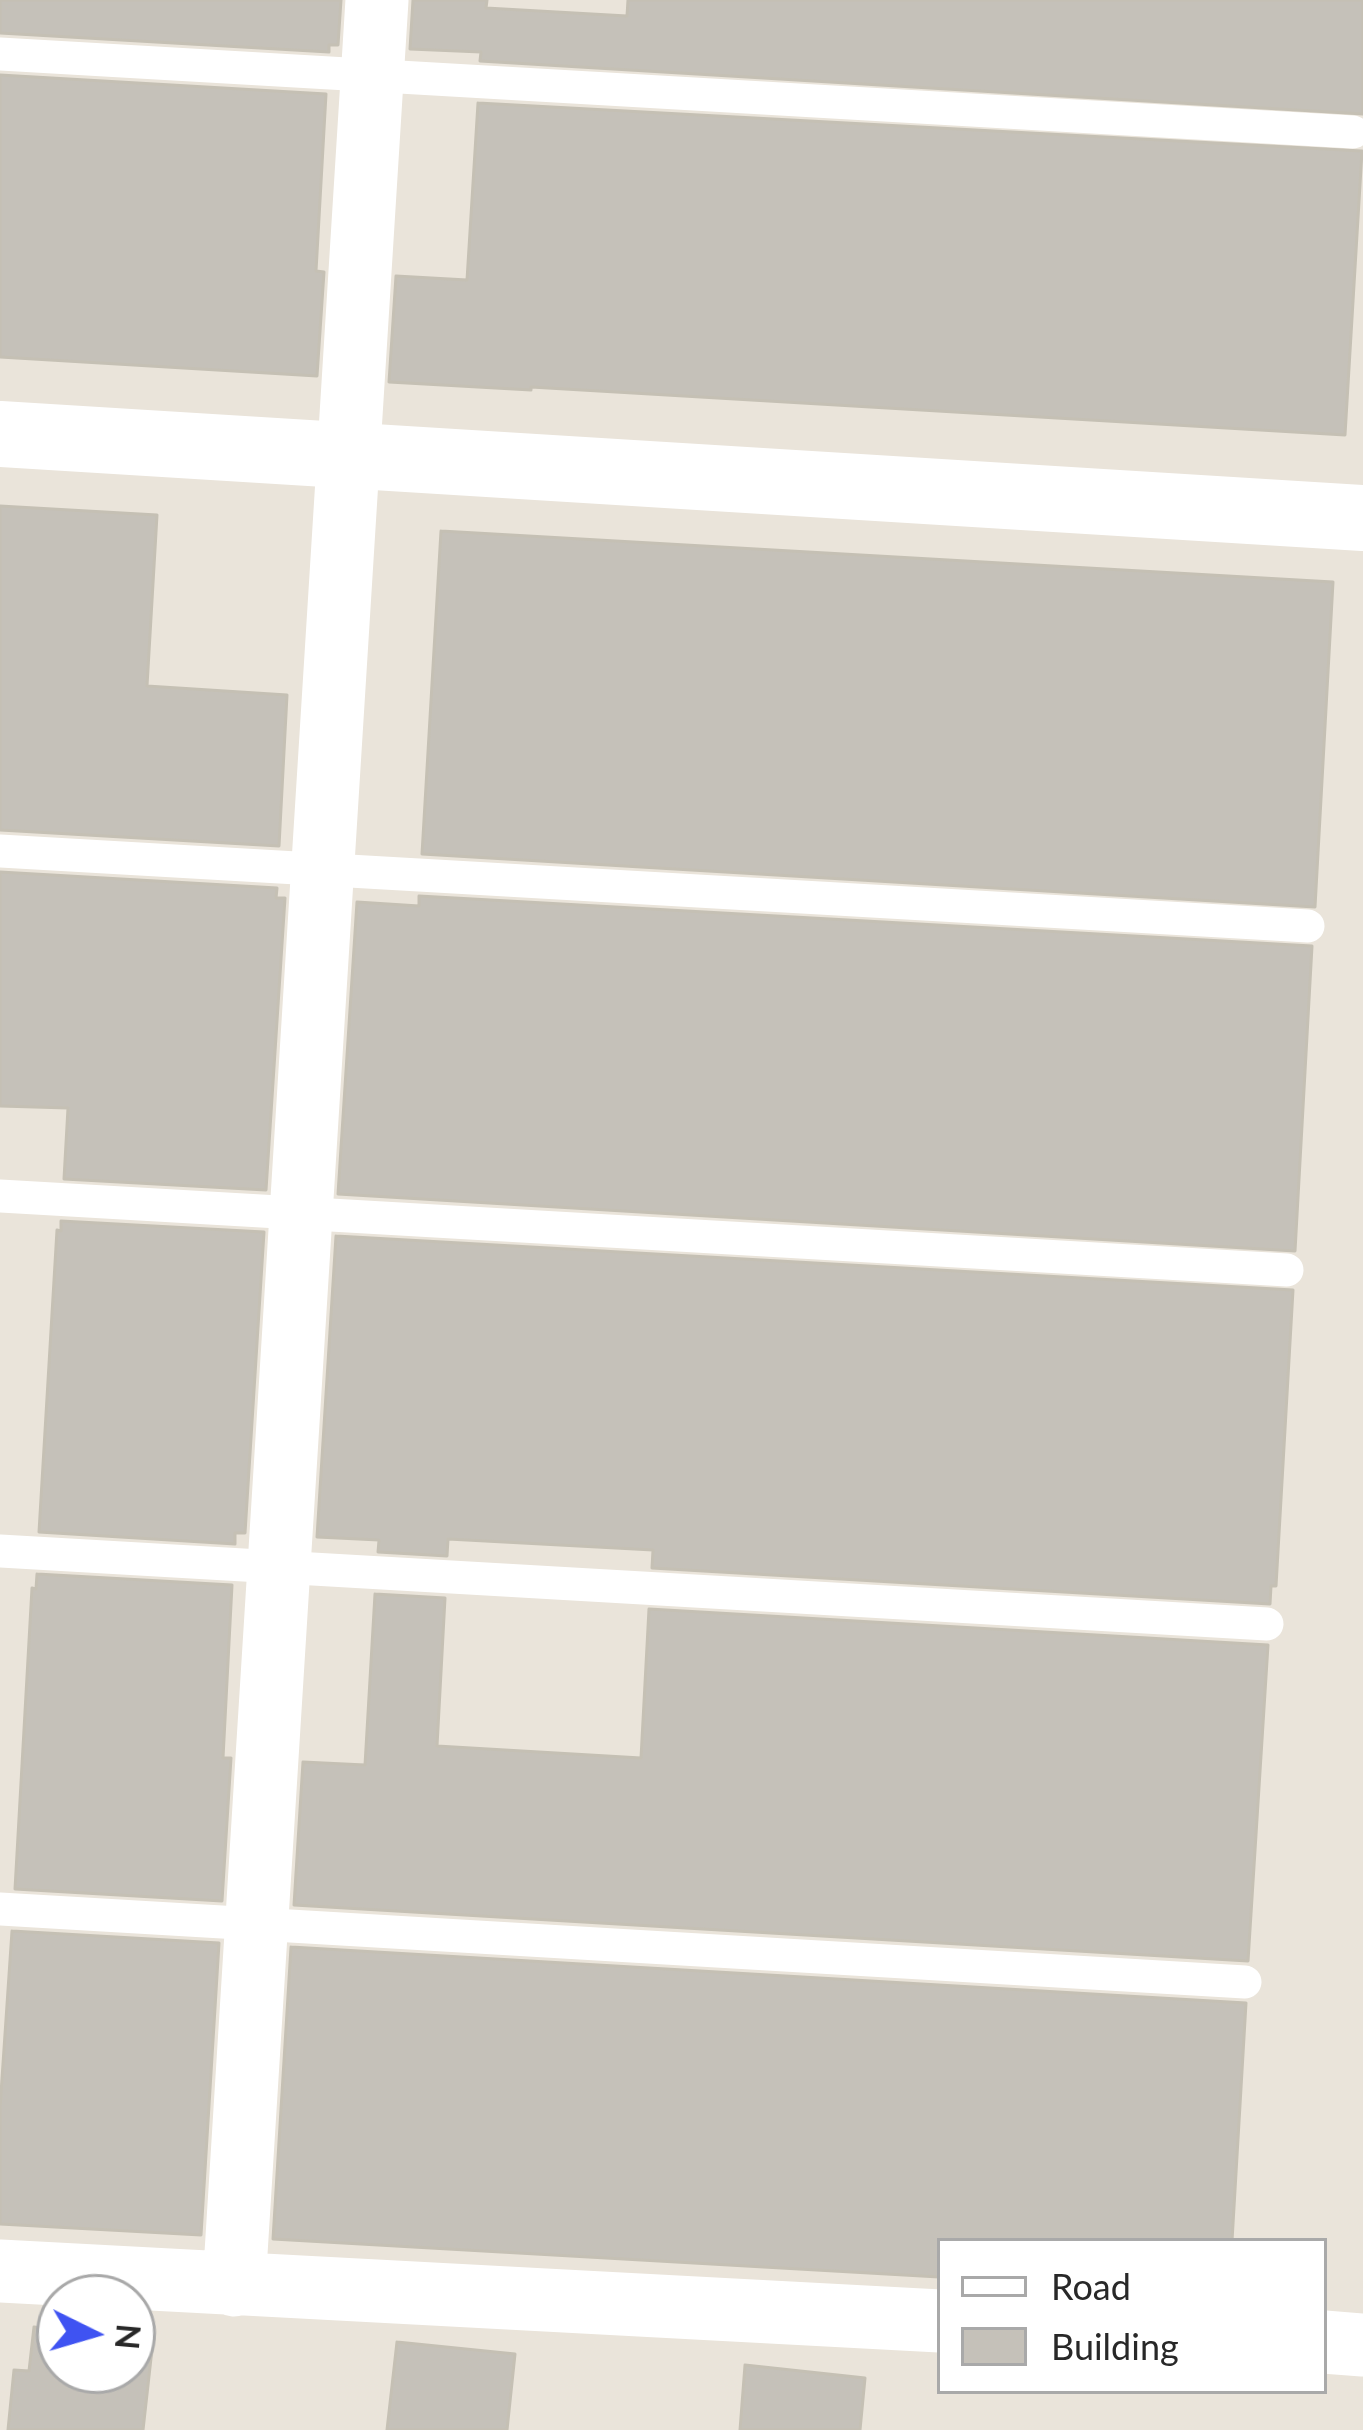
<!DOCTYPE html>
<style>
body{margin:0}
#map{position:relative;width:1363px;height:2430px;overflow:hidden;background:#eae4da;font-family:Lato,sans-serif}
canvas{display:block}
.legend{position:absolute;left:937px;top:2238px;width:390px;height:156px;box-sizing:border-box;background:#fff;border:3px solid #a9a9a9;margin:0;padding:15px 21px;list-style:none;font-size:36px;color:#282828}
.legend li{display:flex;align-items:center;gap:24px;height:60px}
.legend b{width:60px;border:3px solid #a9a9a9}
.north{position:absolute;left:36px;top:2274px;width:120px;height:120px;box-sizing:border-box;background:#fff;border:3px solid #a9a9a9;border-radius:50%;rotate:95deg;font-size:33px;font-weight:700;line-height:48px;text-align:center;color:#282828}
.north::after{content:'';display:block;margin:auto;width:42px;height:54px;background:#3f53f2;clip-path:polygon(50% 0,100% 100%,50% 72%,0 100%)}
</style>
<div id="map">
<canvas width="1363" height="2430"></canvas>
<ul class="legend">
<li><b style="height:15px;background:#fff"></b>Road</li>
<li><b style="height:33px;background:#c5c1b9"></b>Building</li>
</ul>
<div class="north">N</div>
</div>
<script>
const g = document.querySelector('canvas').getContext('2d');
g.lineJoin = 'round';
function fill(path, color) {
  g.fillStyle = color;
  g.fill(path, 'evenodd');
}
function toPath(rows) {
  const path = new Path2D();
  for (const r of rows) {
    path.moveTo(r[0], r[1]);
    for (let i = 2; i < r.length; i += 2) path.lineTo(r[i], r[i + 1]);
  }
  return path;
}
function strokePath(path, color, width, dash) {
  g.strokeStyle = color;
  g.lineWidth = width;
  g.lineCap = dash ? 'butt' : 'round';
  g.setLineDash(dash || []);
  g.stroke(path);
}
const building = toPath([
 [0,0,341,0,338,45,329,45,329,52,0,33,0,0],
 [413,0,487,0,486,8,627,16,628,0,1363,0,1363,114,480,61,481,52,410,49,413,0],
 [0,75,326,94,316,271,324,272,317,376,0,357,0,75],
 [478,103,1362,151,1345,435,531,387,531,390,389,382,396,276,467,280,478,103],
 [0,506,157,515,147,686,287,695,279,846,0,830,0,506],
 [441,531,1333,582,1315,907,422,854,441,531],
 [0,872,277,888,276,898,285,898,266,1190,64,1179,68,1108,0,1106,0,872],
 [419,896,1312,946,1295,1251,338,1194,357,902,419,906,419,896],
 [61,1221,264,1232,245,1533,235,1533,235,1544,39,1532,57,1230,61,1231,61,1221],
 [336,1236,1293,1290,1276,1586,1271,1586,1270,1604,652,1568,653,1550,448,1539,447,1556,378,1552,379,1540,317,1537,336,1236],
 [37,1574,232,1585,223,1758,231,1758,222,1901,15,1889,32,1588,36,1589,37,1574],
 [375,1594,445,1598,437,1746,641,1758,649,1609,1268,1645,1248,1961,294,1905,303,1762,365,1765,375,1594],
 [12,1931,219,1943,201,2235,0,2224,0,2108,12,1931],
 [291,1947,1246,2003,1232,2241,940,2241,939,2277,273,2239,291,1947],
 [34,2327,60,2330,60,2370,132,2370,132,2337,153,2340,143,2430,8,2430,14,2370,29,2371,34,2327],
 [397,2342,515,2354,507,2430,387,2430,397,2342],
 [745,2365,865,2378,860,2430,740,2430,745,2365]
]);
fill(building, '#c5c1b9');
strokePath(building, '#c5c0b4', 3);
strokePath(toPath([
 [0,54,1353,132],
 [0,851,1308,926],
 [0,1196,1287,1270],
 [0,1551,1267,1624],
 [0,1909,1245,1982]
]), '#fff', 33);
strokePath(toPath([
 [0,2271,940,2321],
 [234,2285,377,0],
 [1324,2342,1363,2345]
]), '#fff', 63);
strokePath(toPath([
 [0,434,1363,518]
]), '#fff', 66);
</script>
